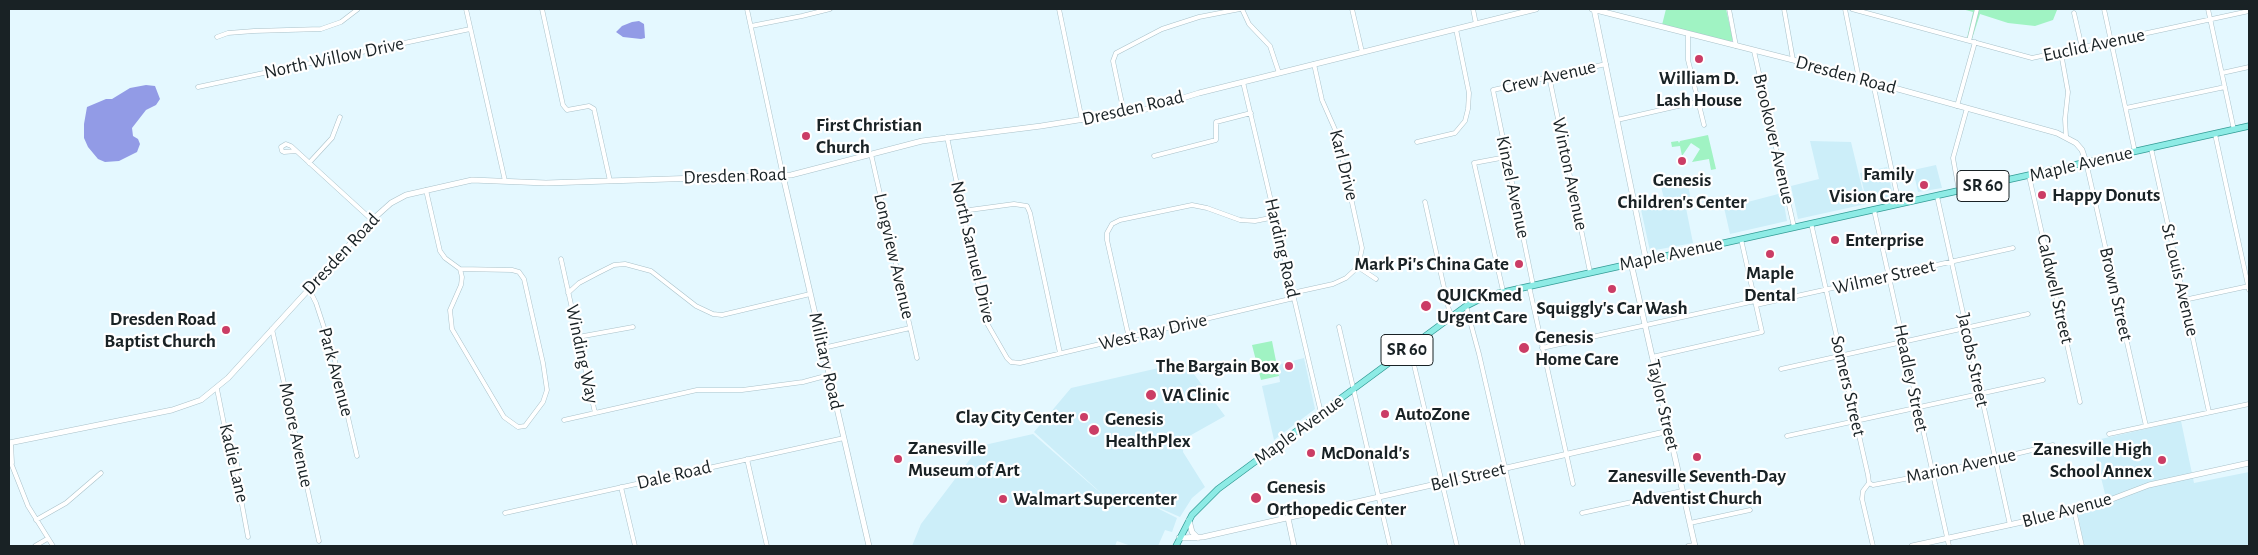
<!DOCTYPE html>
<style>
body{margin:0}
#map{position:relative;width:2258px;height:555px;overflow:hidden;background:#e4f8ff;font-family:"Alegreya Sans",sans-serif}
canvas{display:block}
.frame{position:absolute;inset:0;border:10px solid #192225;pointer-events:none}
</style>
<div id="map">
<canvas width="2258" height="555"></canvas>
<div class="frame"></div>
</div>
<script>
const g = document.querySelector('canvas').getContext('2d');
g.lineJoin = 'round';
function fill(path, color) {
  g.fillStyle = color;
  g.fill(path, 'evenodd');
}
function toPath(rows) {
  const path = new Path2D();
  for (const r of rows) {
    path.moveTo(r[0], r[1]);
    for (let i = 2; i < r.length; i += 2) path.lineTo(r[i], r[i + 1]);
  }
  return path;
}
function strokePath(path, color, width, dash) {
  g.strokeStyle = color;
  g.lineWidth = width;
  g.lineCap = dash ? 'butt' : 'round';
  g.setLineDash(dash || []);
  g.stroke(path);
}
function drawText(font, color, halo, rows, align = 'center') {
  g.font = font + ' "Alegreya Sans",sans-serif';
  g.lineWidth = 4.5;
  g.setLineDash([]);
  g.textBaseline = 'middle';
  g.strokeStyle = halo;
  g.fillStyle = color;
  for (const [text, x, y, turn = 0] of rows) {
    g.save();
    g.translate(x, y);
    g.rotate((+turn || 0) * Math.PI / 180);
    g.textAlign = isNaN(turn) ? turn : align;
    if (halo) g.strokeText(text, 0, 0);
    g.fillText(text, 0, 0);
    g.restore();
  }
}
fill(toPath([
 [1810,141,1851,142,1866,204,1798,219,1791,186,1819,179],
 [1936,165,1942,188,1918,192,1913,170],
 [1887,167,1893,196,1891,199,1867,204,1860,173],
 [1687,179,1692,206,1686,208,1693,243,1650,251,1640,205,1664,199,1661,186],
 [1782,193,1787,221,1730,234,1723,203,1734,200,1740,204],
 [1304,358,1315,409,1274,440,1262,386,1280,382,1277,365],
 [1185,362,1225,416,1184,439,1183,452,1205,487,1192,498,1180,517,1137,498,1177,518,1172,532,1165,530,1158,546,1131,546,1117,541,1115,546,912,546,921,524,980,446,1033,434,1112,503,1034,432,1071,388],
 [2181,421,2194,483,2249,472,2249,546,2084,546,2078,515,2108,506,2092,441]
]), '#cceef9');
fill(toPath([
 [1666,9,1726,9,1733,40,1730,42,1662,25],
 [1962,9,2057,9,2057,10,2053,20,2035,26,2008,23,1980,14,1972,39,1967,38,1973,12],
 [1708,135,1716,169,1711,170,1709,159,1692,162,1700,149,1691,143,1682,156,1680,146,1672,147,1671,142,1678,141,1679,143,1680,141],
 [1272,341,1279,376,1261,380,1252,345]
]), '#a0f3c3');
fill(toPath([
 [632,22,639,21,644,24,645,38,641,39,623,37,616,32,622,26],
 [146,85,155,86,160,99,156,105,146,110,132,128,133,136,138,139,140,144,137,152,119,161,105,162,98,159,88,147,84,138,84,124,87,107,106,99,112,99,130,88]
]), '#929be6');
const street = toPath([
 [466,9,505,181],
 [542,9,563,105,567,110,589,106,594,109,610,181],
 [747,9,783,176],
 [1059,9,1082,120],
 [1242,9,1249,24,1270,46,1279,73],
 [1352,9,1362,52],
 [1473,9,1476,24],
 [1729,9,1736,46],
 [1784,9,1793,60],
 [1845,9,1859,79],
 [1852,9,2032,58,2249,11],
 [2104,9,2135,152],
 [2208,9,2234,130],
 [2074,13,2082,48],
 [751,26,802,16,830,9],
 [1688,34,1688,60,1704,125],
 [217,37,228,33,254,31,321,29,341,22,358,9],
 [1969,41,1977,9],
 [1754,51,1794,227],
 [2061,53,2068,92,2065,119,2066,136],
 [2222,73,2249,67],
 [1549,76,1590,272],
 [1243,82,1321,413],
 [1873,83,1899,204],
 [198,87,470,29],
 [1957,106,1975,42],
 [2126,108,2225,87],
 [1124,113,1113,61,1116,53,1162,29,1199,17,1240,9],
 [1617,120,1700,101],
 [2215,134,2249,290],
 [947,137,984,312,988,325,1007,358,1011,362,1020,363,1294,298],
 [1417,142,1455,133,1465,121,1468,109,1469,93,1456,29],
 [2151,148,2209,412],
 [296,151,284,152,282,151,281,147,286,144,291,146,372,220],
 [871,154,917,358],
 [1154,156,1216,140,1216,122,1251,113],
 [2086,162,2146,426],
 [309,163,332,138,340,117],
 [2029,176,2080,402],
 [426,190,440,251,445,258,460,269,462,277,461,285,450,310,452,329,504,417,518,427,525,426,543,402,547,390,543,363,524,279,519,272,512,270,460,269],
 [1959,191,1953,158,1967,108],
 [1937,196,2010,525],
 [1425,202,1449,310,1452,316],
 [1874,210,1949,546],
 [962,211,1014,204,1027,206,1030,213,1060,353],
 [1811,223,1868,475,1869,483,1863,491,1862,499,1873,546],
 [561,259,595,413],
 [1358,267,1376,279],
 [1533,285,1493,90,1606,64],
 [1529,286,1573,484],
 [309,289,316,303,335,361,357,456],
 [1503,291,1474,163,1506,157],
 [568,293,579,283,598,273,614,265,625,264,651,271,696,306,713,314,722,315,810,294],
 [1292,293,1333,284,1346,278,1358,267,1362,248,1337,134,1322,100,1314,64],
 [2184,300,2249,286],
 [1756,305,2013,248],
 [1466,306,1479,354,1523,546],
 [1339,327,1390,546],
 [272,329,319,541],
 [578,337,633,327],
 [1129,338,1107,240,1107,233,1112,224,1120,220,1192,205,1207,208,1240,220,1255,221,1275,217],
 [823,348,910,328],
 [1410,348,1457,546],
 [1542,348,1755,301],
 [1652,357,1762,332,1741,239],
 [1781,369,2028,314],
 [217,389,224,424,237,464,238,483,248,537],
 [564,420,697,390,742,390,803,382,829,375],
 [2109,434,2249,404],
 [1787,436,2043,380],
 [11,443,12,463],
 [9,458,28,506,53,546],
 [747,459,767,546],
 [1869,483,1873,485,1936,473,2053,445],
 [621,487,635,546],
 [2074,510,2082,546],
 [505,513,844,438],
 [1582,513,1682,491],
 [36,520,66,503,101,473],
 [1690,523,1750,510],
 [35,546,47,539],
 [1688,546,1695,545]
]);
const secondary = toPath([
 [1592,9,1793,60,2057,133,2076,143,2082,150,2086,162],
 [1594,9,1646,260],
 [783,176,869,546],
 [1631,263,1695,546],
 [9,443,172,410,201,400,228,378,372,220,391,203,406,195,472,180,546,183,791,175,922,141,1041,126,1147,109,1199,93,1536,9],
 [1288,518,1294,546],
 [1189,520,1192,532,1198,538],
 [1179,538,1203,537,1669,431],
 [1912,546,2082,509,2099,504,2149,485,2249,463]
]);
const primary = toPath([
 [1176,546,1192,515,1218,489,1466,306,1486,296,2249,126]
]);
strokePath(street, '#a9c1c9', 5);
strokePath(secondary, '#a9c1c9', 6);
strokePath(primary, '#339c96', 7);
strokePath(street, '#fff', 4);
strokePath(secondary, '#fff', 5);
strokePath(primary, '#8debe5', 5.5);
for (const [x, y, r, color] of [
 [1699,59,5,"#cb3d65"],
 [806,136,5,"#cb3d65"],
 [1682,161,5,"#cb3d65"],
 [1924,185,5,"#cb3d65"],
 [2042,195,5,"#cb3d65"],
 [1835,240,5,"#cb3d65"],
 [1770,254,5,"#cb3d65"],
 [1519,264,5,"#cb3d65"],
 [1612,289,5,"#cb3d65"],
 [1426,306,6,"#cb3d65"],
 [226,330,5,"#cb3d65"],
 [1524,348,6,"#cb3d65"],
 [1289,366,5,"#cb3d65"],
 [1151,395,6,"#cb3d65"],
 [1385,414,5,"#cb3d65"],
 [1084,417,5,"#cb3d65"],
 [1094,430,6,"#cb3d65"],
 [1311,453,5,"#cb3d65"],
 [1697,457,5,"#cb3d65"],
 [898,459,5,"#cb3d65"],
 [2162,460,5,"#cb3d65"],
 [1256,498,6,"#cb3d65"],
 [1003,499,5,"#cb3d65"]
]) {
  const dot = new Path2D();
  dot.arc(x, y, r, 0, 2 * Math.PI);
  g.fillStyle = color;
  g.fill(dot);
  strokePath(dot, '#fff', 2);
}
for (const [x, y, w] of [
 [1983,186,52],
 [1407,350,52]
]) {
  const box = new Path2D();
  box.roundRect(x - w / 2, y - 15.5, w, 31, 4);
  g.fillStyle = '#fff';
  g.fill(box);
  strokePath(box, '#192225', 1);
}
drawText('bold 18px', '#192225', null, [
 ["SR 60",1983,186],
 ["SR 60",1407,350]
]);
drawText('19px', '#192225', '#fff', [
 ["Euclid Avenue",2094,45,-12],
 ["North Willow Drive",334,58,-12],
 ["Dresden Road",1846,75,15],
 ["Crew Avenue",1549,77,-13],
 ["Dresden Road",1133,108,-13],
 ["Brookover Avenue",1774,139,77],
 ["Maple Avenue",2081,164,-13],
 ["Karl Drive",1344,165,76],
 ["Winton Avenue",1570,174,78],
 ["Dresden Road",735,176,-2],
 ["Kinzel Avenue",1513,187,78],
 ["Harding Road",1282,248,77],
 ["North Samuel Drive",973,252,77],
 ["Dresden Road",341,254,-47],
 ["Maple Avenue",1671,254,-12],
 ["Longview Avenue",894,256,77],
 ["Wilmer Street",1884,277,-13],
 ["St Louis Avenue",2180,280,77],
 ["Caldwell Street",2055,289,77],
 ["Brown Street",2116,294,77],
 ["West Ray Drive",1153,332,-13],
 ["Winding Way",582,354,78],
 ["Jacobs Street",1973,360,78],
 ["Military Road",826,361,77],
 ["Park Avenue",336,372,75],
 ["Headley Street",1911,378,78],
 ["Somers Street",1848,386,77],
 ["Taylor Street",1663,405,77],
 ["Maple Avenue",1299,430,-36],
 ["Moore Avenue",296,435,78],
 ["Kadie Lane",234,463,77],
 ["Marion Avenue",1961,466,-12],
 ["Dale Road",674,475,-13],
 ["Bell Street",1468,477,-13],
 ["Blue Avenue",2067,510,-15]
]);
drawText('bold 19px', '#192225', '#fff', [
 ["William D.",1699,78,"center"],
 ["Lash House",1699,100,"center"],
 ["First Christian",816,125],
 ["Church",816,147],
 ["Family",1914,174,"right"],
 ["Vision Care",1914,196,"right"],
 ["Genesis",1682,180,"center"],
 ["Children's Center",1682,202,"center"],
 ["Happy Donuts",2052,195],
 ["Enterprise",1845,240],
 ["Mark Pi's China Gate",1509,264,"right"],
 ["Maple",1770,273,"center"],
 ["Dental",1770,295,"center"],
 ["QUICKmed",1437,295],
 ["Urgent Care",1437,317],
 ["Squiggly's Car Wash",1612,308,"center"],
 ["Dresden Road",216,319,"right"],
 ["Baptist Church",216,341,"right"],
 ["Genesis",1535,337],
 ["Home Care",1535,359],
 ["The Bargain Box",1279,366,"right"],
 ["VA Clinic",1162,395],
 ["AutoZone",1395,414],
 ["Clay City Center",1074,417,"right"],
 ["Genesis",1105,419],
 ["HealthPlex",1105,441],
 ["Zanesville",908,448],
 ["Museum of Art",908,470],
 ["Zanesville High",2152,449,"right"],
 ["School Annex",2152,471,"right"],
 ["McDonald's",1321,453],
 ["Zanesville Seventh-Day",1697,476,"center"],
 ["Adventist Church",1697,498,"center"],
 ["Genesis",1267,487],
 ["Orthopedic Center",1267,509],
 ["Walmart Supercenter",1013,499]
], 'left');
</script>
